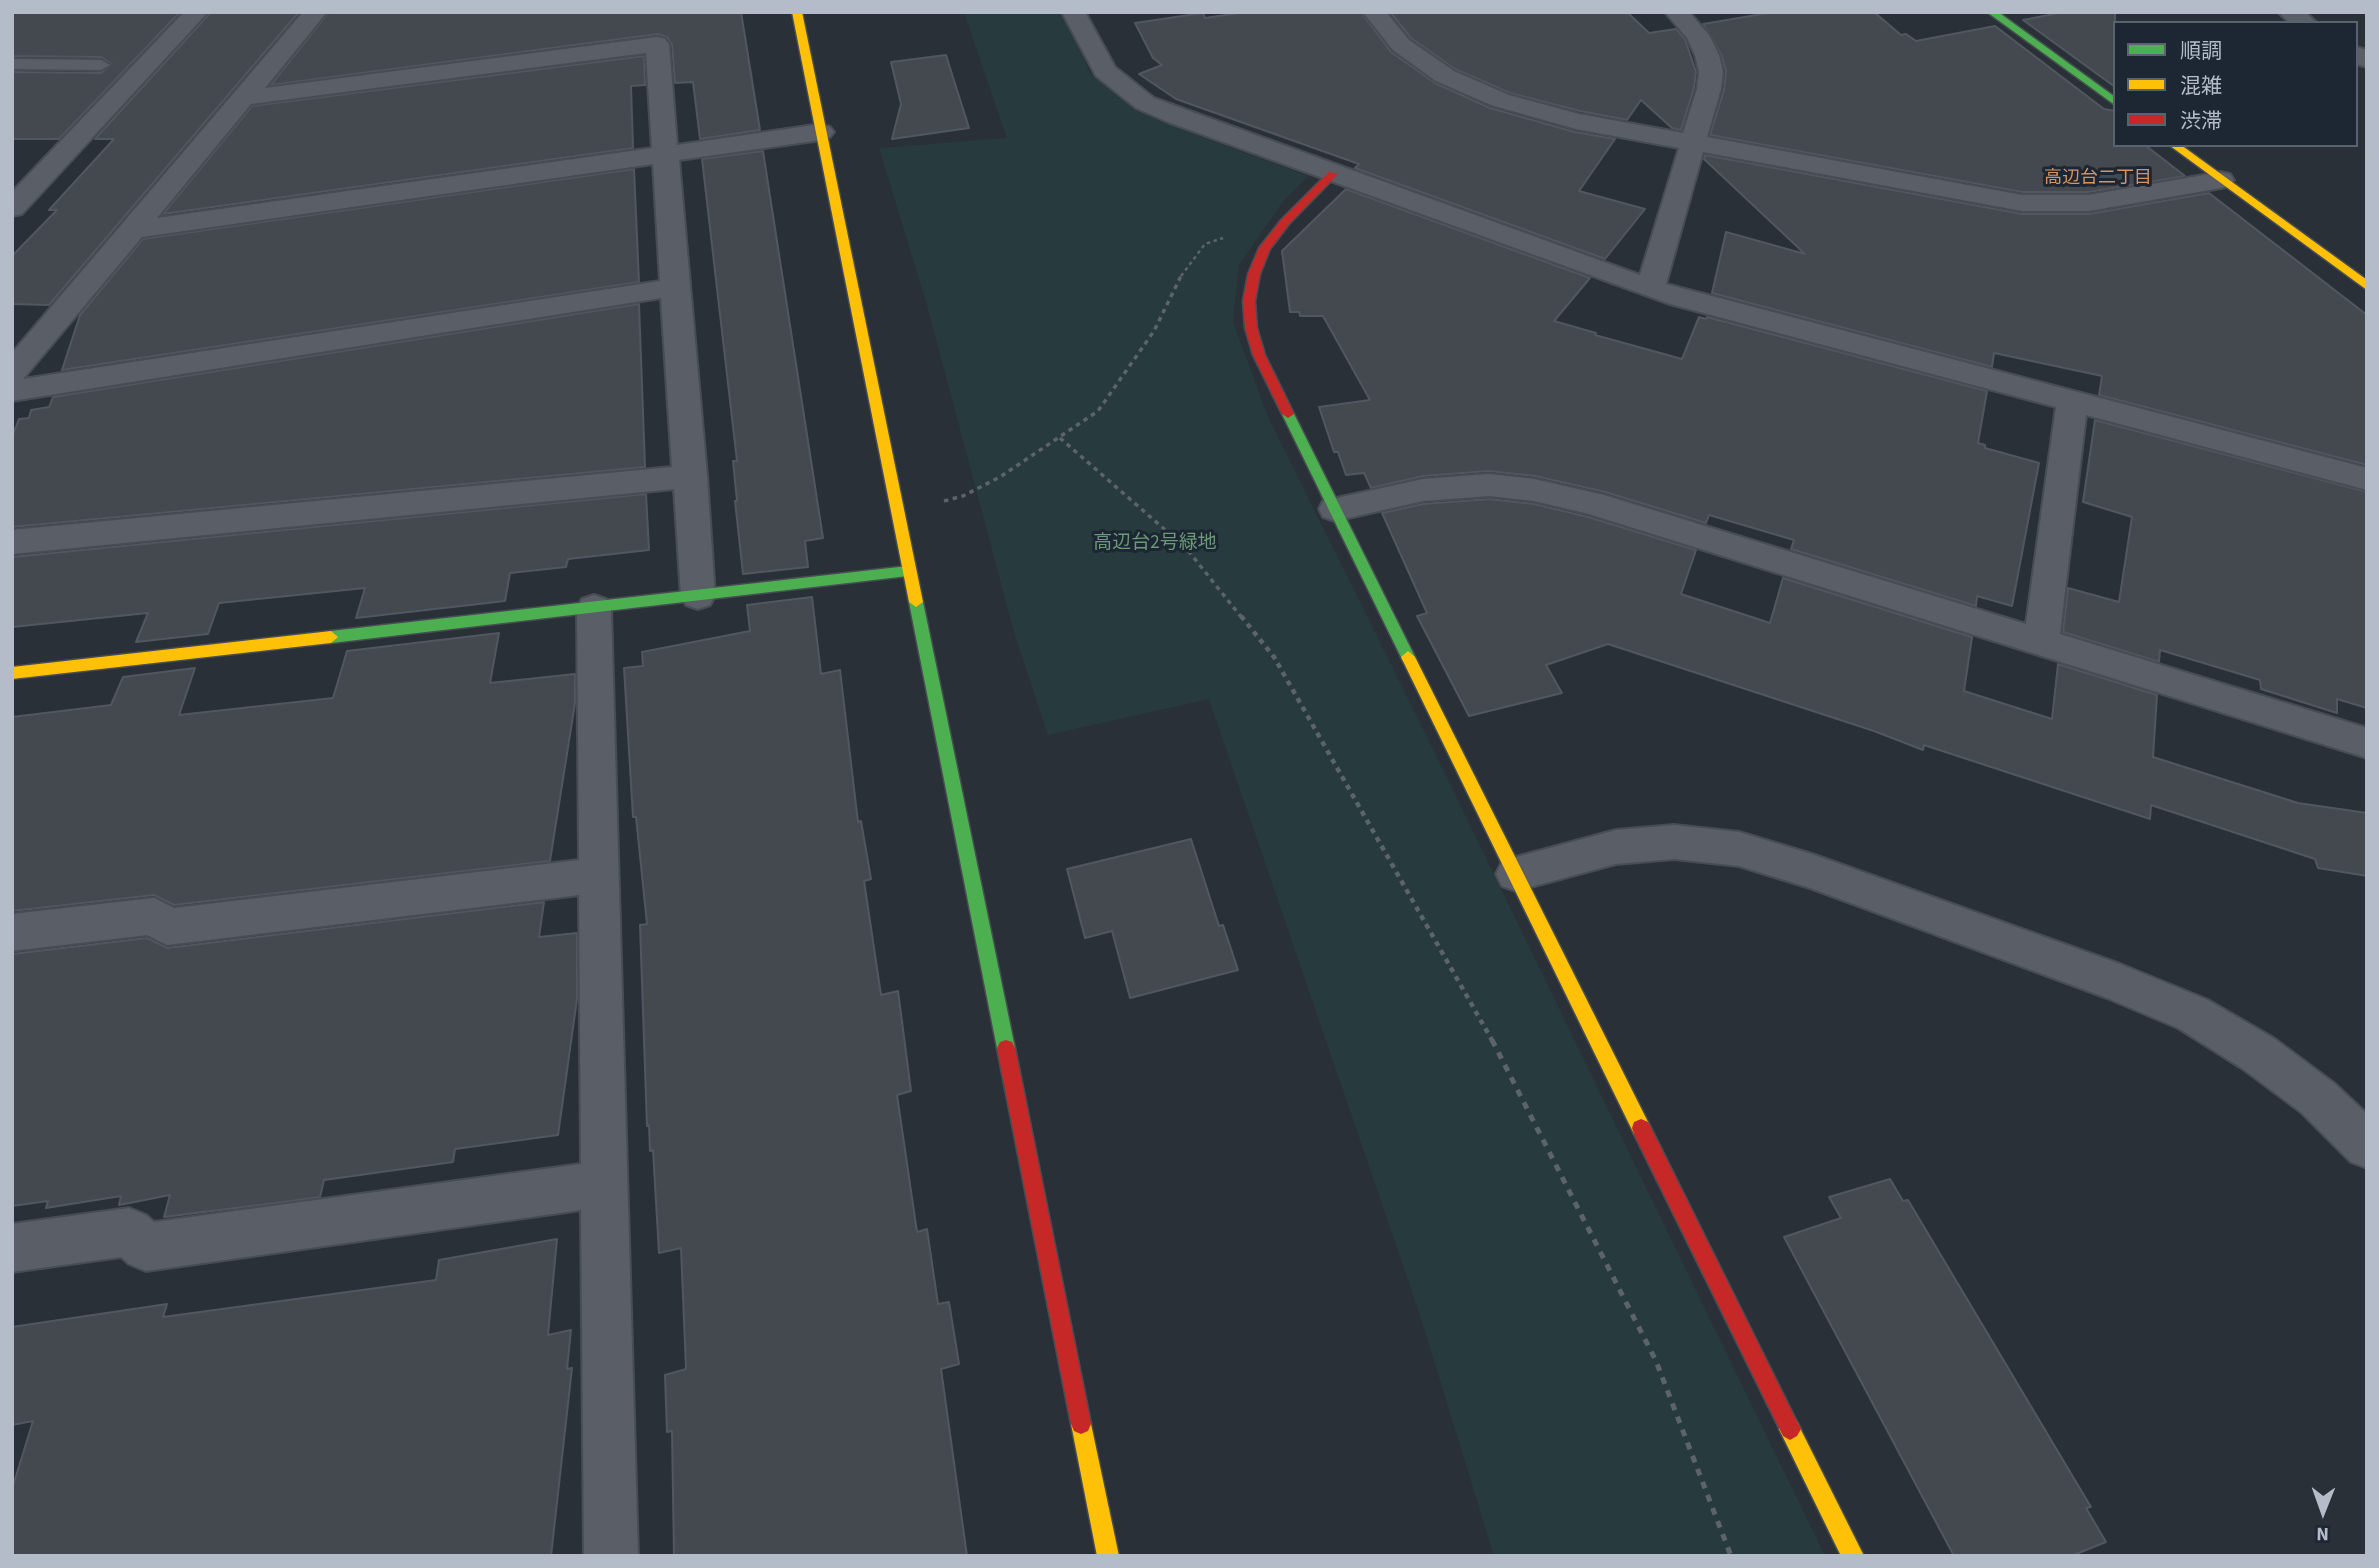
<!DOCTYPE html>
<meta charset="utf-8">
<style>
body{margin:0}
#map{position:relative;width:2379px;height:1568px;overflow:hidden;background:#2a3038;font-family:"Source Sans 3","Noto Sans JP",sans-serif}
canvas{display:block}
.frame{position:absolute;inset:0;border:14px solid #b4bcc9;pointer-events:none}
.legend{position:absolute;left:2113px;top:21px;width:245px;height:126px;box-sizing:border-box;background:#1d2633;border:2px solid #59626f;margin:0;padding:9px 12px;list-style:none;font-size:21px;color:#b4bcc9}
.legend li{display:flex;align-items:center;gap:14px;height:35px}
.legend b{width:35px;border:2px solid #59626f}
.north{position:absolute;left:2288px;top:1477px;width:70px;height:70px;-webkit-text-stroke:5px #1d2633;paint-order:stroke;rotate:181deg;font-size:19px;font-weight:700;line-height:28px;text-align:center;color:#b4bcc9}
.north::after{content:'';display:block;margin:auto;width:24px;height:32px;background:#b4bcc9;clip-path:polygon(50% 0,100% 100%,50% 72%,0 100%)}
</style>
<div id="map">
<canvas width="2379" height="1568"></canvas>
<div class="frame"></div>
<ul class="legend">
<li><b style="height:9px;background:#4caf50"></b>順調</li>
<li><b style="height:9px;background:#ffc107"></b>混雑</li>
<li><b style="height:9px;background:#c62828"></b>渋滞</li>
</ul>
<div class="north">N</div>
</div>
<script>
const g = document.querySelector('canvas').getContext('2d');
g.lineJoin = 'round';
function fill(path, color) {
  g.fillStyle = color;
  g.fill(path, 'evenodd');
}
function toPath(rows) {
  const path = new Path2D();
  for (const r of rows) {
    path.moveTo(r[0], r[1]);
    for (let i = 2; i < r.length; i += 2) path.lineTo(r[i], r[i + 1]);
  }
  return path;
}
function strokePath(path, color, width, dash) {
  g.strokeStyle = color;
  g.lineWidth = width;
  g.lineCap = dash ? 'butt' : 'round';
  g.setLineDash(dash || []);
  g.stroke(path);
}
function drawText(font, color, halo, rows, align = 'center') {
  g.font = font + ' "Source Sans 3","Noto Sans JP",sans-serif';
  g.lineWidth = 6;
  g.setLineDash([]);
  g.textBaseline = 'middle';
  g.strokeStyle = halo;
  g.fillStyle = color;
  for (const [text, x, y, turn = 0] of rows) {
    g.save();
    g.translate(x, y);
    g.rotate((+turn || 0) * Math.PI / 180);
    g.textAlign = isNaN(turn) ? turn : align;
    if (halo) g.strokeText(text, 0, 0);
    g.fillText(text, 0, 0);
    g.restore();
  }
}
fill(toPath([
 [964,12,1063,12,1091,75,1135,107,1188,132,1308,176,1284,200,1239,265,1233,322,1268,417,1433,749,1825,1556,1494,1556,1420,1315,1209,699,1048,735,1014,632,927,305,879,148,1007,138]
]), '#273a3e');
const building = toPath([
 [12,12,180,12,59,139,12,139,12,72,101,73,112,64,101,57,12,56,12,12],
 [211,12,299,12,49,305,12,304,12,256,57,210,49,210,114,139,95,139,211,12],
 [329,12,741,12,760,130,700,139,693,82,675,83,672,44,667,37,658,34,271,85,329,12],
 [1246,12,1361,12,1391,52,1435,83,1490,108,1575,132,1615,139,1579,191,1645,209,1605,259,1355,168,1359,164,1176,99,1139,74,1162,65,1153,58,1135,23,1203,13,1205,18,1246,12],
 [1390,12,1627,12,1649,33,1676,29,1685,39,1696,72,1694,88,1681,130,1672,128,1641,100,1627,120,1580,111,1510,93,1455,69,1411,38,1390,12],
 [1774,12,1874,12,1901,35,1906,34,1916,41,1995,26,2104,109,2115,111,2115,145,2145,145,2185,176,2089,192,2022,192,1710,135,1724,90,1726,71,1721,54,1703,24,1774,12],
 [2064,12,2115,12,2115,87,2023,20,2064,12],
 [946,55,969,128,892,139,901,104,891,62,946,55],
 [644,56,645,85,631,86,633,148,163,214,252,106,644,56],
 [763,151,823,538,805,541,808,567,743,574,735,501,737,501,733,461,737,461,702,159,763,151],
 [1705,155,2022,214,2089,214,2209,193,2367,315,2367,465,2099,395,2102,376,1994,353,1992,367,1712,293,1726,232,1805,254,1704,159,1705,155],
 [634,169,639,282,62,370,80,315,143,239,634,169],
 [1346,189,1590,278,1554,321,1596,333,1595,335,1682,359,1699,317,1706,319,1707,317,1987,391,1978,443,1985,445,1985,448,2039,463,2012,606,1977,596,1976,606,1791,549,1794,540,1709,515,1706,523,1605,492,1535,476,1489,471,1423,476,1371,488,1364,473,1346,475,1338,452,1334,452,1319,407,1370,400,1323,316,1300,316,1299,312,1290,312,1282,251,1346,189],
 [639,304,645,467,12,527,12,437,19,419,29,418,31,410,49,407,53,397,639,304],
 [2095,420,2367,492,2367,708,2337,699,2337,713,2261,689,2260,680,2160,650,2159,662,2063,632,2068,588,2119,602,2132,517,2083,502,2095,420],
 [646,494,649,550,568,559,566,567,510,573,505,601,356,618,365,588,219,603,208,634,136,642,148,613,12,627,12,557,646,494],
 [1489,499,1534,504,1588,517,1696,550,1681,594,1770,623,1783,578,1972,637,1964,691,2052,719,2058,664,2157,695,2153,757,2298,803,2367,813,2367,876,2318,868,2315,859,2151,805,2150,819,1924,745,1923,750,1874,731,1608,644,1546,665,1562,693,1469,716,1417,616,1427,613,1382,513,1423,504,1489,499],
 [812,597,821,674,840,670,858,822,861,821,871,879,864,881,881,995,898,991,911,1091,897,1095,917,1232,927,1229,938,1304,949,1302,959,1364,941,1369,967,1556,674,1556,672,1431,667,1432,665,1375,686,1369,681,1248,659,1253,653,1150,650,1151,649,1125,647,1126,640,925,647,924,636,817,633,817,624,668,643,666,642,652,750,631,747,605,812,597],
 [499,633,490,683,575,674,575,703,550,861,174,905,154,895,12,911,12,717,111,705,123,677,195,668,179,715,333,698,347,651,499,633],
 [1191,839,1219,926,1223,925,1238,970,1130,998,1112,931,1085,938,1067,869,1191,839],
 [544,902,539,937,577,933,577,999,558,1135,455,1149,453,1162,324,1180,320,1197,284,1202,164,1217,170,1195,119,1205,121,1196,46,1208,48,1201,12,1206,12,954,147,938,167,948,544,902],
 [1890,1179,1903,1201,1908,1200,2091,1507,2086,1508,2106,1542,2071,1556,1954,1556,1784,1237,1841,1218,1829,1197,1890,1179],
 [557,1239,548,1335,571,1330,567,1369,572,1368,551,1556,12,1556,12,1489,33,1421,12,1425,12,1327,167,1304,163,1317,436,1280,439,1260,557,1239]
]);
fill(building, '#444950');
strokePath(building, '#52575f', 2);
const lane = toPath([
 [12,59,101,60,110,65,101,70,12,69,12,59]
]);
const street = toPath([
 [184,12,208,12,22,214,12,216,12,192,184,12],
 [303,12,327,12,265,88,657,37,665,39,669,44,677,145,821,124,830,127,834,132,830,137,821,140,679,160,707,476,715,596,710,605,698,609,686,605,681,596,674,489,12,554,12,530,672,467,661,298,12,401,12,353,303,12],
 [646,53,652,148,157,218,251,104,646,53],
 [653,164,660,281,23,379,142,237,653,164],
 [1062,12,1085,12,1115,67,1154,98,1640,275,1679,148,1576,129,1491,105,1436,81,1393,50,1363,12,1386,12,1409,40,1454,71,1509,95,1579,114,1683,133,1697,89,1699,72,1695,55,1687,38,1665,12,1689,12,1709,35,1719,55,1723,72,1721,89,1707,137,2022,195,2089,195,2221,172,2230,174,2234,180,2230,186,2221,188,2089,211,2022,211,1703,152,1666,284,2367,468,2367,490,2086,415,2060,634,2367,728,2367,758,1589,514,1534,501,1489,496,1423,501,1335,521,1323,517,1319,509,1323,501,1423,479,1489,474,1534,479,1604,495,2026,624,2056,407,1670,304,1168,122,1136,108,1096,76,1062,12],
 [2278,12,2305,12,2317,23,2290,23,2278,12],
 [2356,47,2367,50,2367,67,2356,64,2356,47],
 [594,595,606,599,611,608,638,1556,584,1556,581,1210,146,1271,129,1264,121,1257,12,1272,12,1224,129,1208,146,1215,154,1222,581,1164,579,895,167,945,147,935,12,951,12,914,154,898,174,908,579,860,577,608,582,599,594,595],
 [1674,825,1739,832,1812,854,2120,964,2208,1000,2275,1039,2334,1083,2367,1114,2367,1168,2351,1162,2302,1113,2243,1069,2178,1028,2107,998,1810,888,1739,866,1674,859,1616,864,1516,891,1502,886,1496,874,1502,862,1516,857,1616,830,1674,825]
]);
const fast = toPath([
 [1987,12,1998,12,2115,97,2115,105,1987,12],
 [1288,410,1294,414,1415,657,1413,661,1403,661,1401,657,1282,414,1288,410],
 [908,566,915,571,908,576,331,643,324,637,331,631,908,566],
 [916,597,923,602,1015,1048,1012,1054,1006,1056,1000,1054,997,1048,909,602,916,597]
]);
const slow = toPath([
 [792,12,802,12,923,602,916,607,909,602,792,12],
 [2169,145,2181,145,2367,280,2367,290,2169,145],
 [331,631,338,637,331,643,12,679,12,667,331,631],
 [1408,651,1415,657,1648,1122,1650,1128,1648,1134,1641,1137,1634,1134,1401,657,1408,651],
 [1081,1414,1088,1417,1091,1424,1119,1556,1097,1556,1071,1424,1074,1417,1081,1414],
 [1790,1418,1797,1422,1864,1556,1841,1556,1779,1429,1783,1422,1790,1418]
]);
const jam = toPath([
 [1329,172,1338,174,1289,224,1270,249,1260,274,1255,301,1257,328,1265,355,1294,414,1288,418,1282,414,1253,355,1245,328,1243,301,1248,274,1259,248,1281,220,1329,172],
 [1006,1040,1012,1042,1015,1048,1091,1424,1088,1431,1081,1434,1074,1431,1071,1424,997,1048,1000,1042,1006,1040],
 [1641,1119,1648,1122,1797,1422,1801,1429,1797,1436,1790,1440,1783,1436,1634,1134,1632,1128,1634,1122,1641,1119]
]);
strokePath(lane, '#484c53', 4);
strokePath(street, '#484c53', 4);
strokePath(fast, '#484c53', 3);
strokePath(slow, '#484c53', 3);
strokePath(jam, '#484c53', 3);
strokePath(toPath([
 [1181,276,1205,244,1223,238]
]), '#5d636a', 2.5, [3.5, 3.5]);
strokePath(toPath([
 [1060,438,1186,548,1242,618],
 [944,501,963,496,1000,477,1098,411,1154,331,1182,274]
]), '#5d636a', 3.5, [4.5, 4.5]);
strokePath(toPath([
 [1241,616,1274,657,1493,1042]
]), '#5d636a', 4.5, [5, 5]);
strokePath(toPath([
 [1492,1040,1656,1361,1731,1556]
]), '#5d636a', 5, [7, 7]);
fill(lane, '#5a5e66');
fill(street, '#5a5e66');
fill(fast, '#4caf50');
fill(slow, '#ffc107');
fill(jam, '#c62828');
drawText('18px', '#d59563', '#1d2633', [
 ["高辺台二丁目",2098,179]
]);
drawText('19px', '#6b9a76', '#1d2633', [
 ["高辺台2号緑地",1155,544]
]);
</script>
